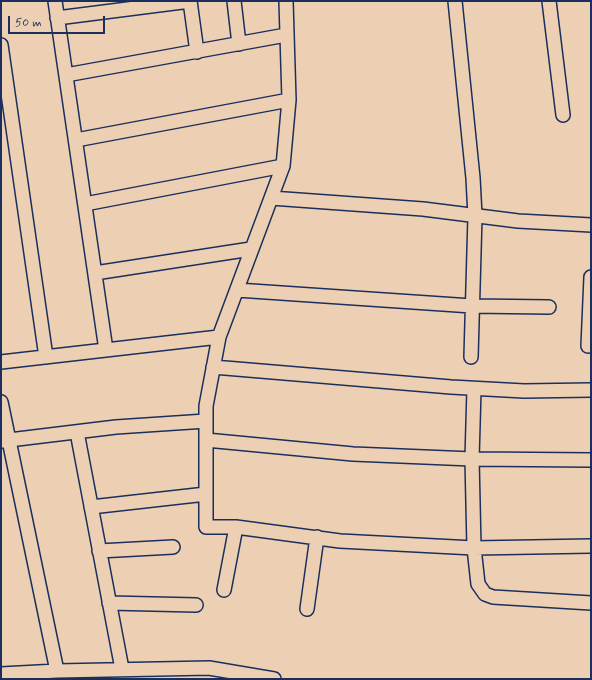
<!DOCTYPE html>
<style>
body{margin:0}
#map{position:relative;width:592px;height:680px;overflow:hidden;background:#edd0b3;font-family:Mynerve,sans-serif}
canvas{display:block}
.frame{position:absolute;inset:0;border:2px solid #1b2f5e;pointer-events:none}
.scale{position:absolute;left:8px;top:16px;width:97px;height:18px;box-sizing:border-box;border:2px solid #1b2f5e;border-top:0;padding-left:5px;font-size:12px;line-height:14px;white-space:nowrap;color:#1b2f5e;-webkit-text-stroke:3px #edd0b3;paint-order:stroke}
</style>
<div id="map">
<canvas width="592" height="680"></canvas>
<div class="frame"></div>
<div class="scale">50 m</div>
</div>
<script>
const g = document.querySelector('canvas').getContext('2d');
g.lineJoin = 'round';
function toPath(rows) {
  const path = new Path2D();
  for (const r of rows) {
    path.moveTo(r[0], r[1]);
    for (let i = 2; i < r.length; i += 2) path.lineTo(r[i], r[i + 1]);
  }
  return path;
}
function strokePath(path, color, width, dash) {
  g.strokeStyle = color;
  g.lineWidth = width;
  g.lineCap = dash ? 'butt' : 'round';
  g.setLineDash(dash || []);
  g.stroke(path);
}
const minor = toPath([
 [55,1,106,350],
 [190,1,197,52],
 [234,1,239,44],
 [286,1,289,100,283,166,219,337,206,406,206,527,236,527,340,541,474,548,478,584,485,594,493,597,591,603],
 [455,1,473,178,475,216,471,357],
 [549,1,563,115],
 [57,18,190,1],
 [1,45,46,357],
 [66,75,286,35],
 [76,140,289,100],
 [271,198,423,209,518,221,591,225],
 [85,204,283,166],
 [95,273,251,249],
 [237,290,472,306,549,307],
 [588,346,591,277],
 [1,362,219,337],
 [213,367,451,387,524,391,591,390],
 [474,389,472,459,474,548,591,546],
 [1,402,57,671],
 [77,432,122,669],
 [206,440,353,454,472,459,591,460],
 [1,441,116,427,206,421],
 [91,507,206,494],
 [99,551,173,547],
 [224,590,236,527],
 [109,603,196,605],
 [307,609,317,537],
 [1,674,57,671,209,668,274,679]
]);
strokePath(minor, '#1b2f5e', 16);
strokePath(minor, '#edd0b3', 13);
</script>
